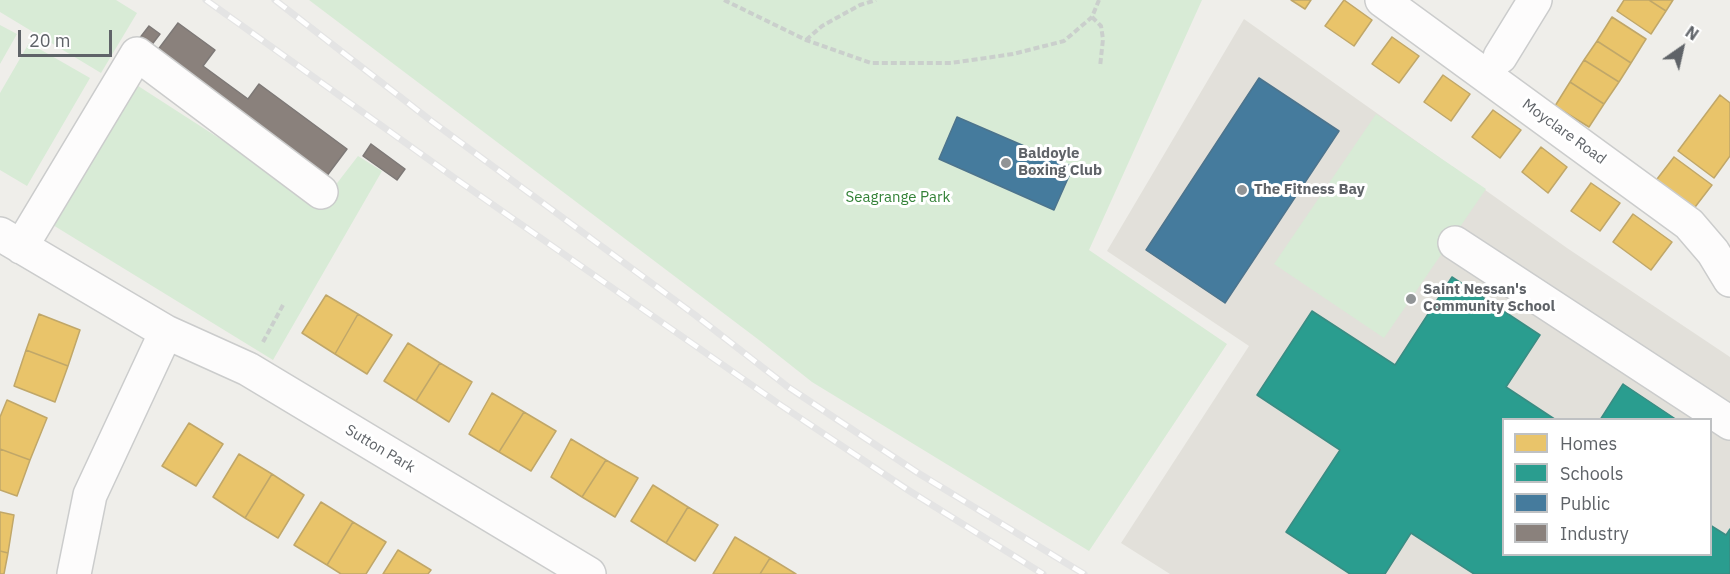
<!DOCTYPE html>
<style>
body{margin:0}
#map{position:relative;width:1730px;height:574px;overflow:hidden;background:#efeeea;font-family:"IBM Plex Sans",sans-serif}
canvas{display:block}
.legend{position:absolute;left:1502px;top:418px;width:210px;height:138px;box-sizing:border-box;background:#fff;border:2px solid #bfc1c3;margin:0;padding:8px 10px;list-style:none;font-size:18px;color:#5f6368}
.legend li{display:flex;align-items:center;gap:12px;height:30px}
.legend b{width:30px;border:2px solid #bfc1c3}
.north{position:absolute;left:1652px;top:18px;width:60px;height:60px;-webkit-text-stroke:4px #fff;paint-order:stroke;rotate:34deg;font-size:16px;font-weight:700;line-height:24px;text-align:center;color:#5f6368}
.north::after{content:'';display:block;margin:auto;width:21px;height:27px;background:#5f6368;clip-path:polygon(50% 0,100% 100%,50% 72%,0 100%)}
.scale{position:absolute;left:18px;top:30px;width:94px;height:27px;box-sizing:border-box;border:3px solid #5f6368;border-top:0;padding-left:8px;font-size:18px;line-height:21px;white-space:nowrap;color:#5f6368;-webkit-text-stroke:4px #fff;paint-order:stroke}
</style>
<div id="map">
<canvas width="1730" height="574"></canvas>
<ul class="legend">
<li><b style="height:16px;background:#e9c46a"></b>Homes</li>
<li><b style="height:16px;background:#2a9d8f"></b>Schools</li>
<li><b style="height:16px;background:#457b9d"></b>Public</li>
<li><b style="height:16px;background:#8a817c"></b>Industry</li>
</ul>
<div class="north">N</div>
<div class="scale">20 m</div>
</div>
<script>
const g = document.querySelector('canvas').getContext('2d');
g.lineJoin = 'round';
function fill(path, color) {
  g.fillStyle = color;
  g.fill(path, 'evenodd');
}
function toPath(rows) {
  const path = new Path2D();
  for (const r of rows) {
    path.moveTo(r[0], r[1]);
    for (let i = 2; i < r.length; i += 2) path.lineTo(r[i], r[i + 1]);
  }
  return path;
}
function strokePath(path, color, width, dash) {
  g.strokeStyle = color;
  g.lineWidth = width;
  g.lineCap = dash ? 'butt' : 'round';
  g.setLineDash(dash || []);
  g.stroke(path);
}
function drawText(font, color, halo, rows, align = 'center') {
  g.font = font + ' "IBM Plex Sans",sans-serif';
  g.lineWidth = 6;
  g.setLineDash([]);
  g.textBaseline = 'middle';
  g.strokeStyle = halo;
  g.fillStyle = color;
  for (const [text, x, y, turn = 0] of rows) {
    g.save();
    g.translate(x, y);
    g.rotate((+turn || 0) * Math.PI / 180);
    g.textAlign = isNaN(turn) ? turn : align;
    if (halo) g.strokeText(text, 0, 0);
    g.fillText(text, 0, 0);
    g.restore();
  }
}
fill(toPath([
 [1244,19,1567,248,1730,357,1730,574,1170,574,1121,543,1249,346,1107,251],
 [1504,420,1710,420,1710,554,1504,554]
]), '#e2e0da');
fill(toPath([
 [0,0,116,0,137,13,101,73,0,12],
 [309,0,1202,0,1089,250,1227,344,1089,551,812,382,759,340],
 [0,25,17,34,0,64],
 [29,43,90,78,27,186,0,170,0,93],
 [132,82,321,204,358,156,382,171,273,360,48,222],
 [1376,114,1486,189,1384,338,1274,264]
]), '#d8ebd6');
const homes = toPath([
 [1291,0,1311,0,1305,9,1291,0],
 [1344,0,1372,20,1354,46,1325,26,1344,0],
 [1624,0,1649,0,1666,11,1651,34,1617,11,1624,0],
 [1649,0,1673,0,1666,11,1649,0],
 [1612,17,1646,39,1631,63,1597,41,1612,17],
 [1392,37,1419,56,1399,83,1372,64,1392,37],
 [1597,41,1631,63,1619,82,1584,60,1597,41],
 [1584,60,1619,82,1604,104,1570,82,1584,60],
 [1443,75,1470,94,1451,121,1424,102,1443,75],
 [1570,82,1604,104,1589,127,1555,106,1570,82],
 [1720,95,1730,103,1730,156,1714,178,1678,151,1720,95],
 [1493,110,1521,130,1500,158,1472,137,1493,110],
 [1541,147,1567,167,1548,193,1522,172,1541,147],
 [1674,157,1712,185,1692,211,1654,183,1674,157],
 [1591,183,1620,203,1600,231,1571,211,1591,183],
 [1633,214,1672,242,1651,270,1613,242,1633,214],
 [326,295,358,314,335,354,302,333,326,295],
 [39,314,80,330,68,366,26,350,39,314],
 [358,314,392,335,367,374,335,354,358,314],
 [408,343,440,363,416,401,384,381,408,343],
 [26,350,68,366,55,402,14,386,26,350],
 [440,363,472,382,449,422,416,401,440,363],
 [492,393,524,412,499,452,469,434,492,393],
 [7,400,47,418,30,460,0,449,0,417,7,400],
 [524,412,556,431,531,471,499,452,524,412],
 [189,423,223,444,196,486,162,466,189,423],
 [571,439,606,460,582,497,551,477,571,439],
 [0,449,30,460,17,496,0,490,0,449],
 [239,454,272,474,245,518,213,497,239,454],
 [606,460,638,478,615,517,582,497,606,460],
 [272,474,304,495,278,538,245,518,272,474],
 [653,485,688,507,666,543,631,521,653,485],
 [321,502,353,522,327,565,294,545,321,502],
 [688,507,718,525,695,561,666,543,688,507],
 [0,512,14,515,8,553,0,551,0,512],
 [353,522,386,542,366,574,341,574,327,565,353,522],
 [735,537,770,558,760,574,713,574,735,537],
 [398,550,431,570,428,574,383,574,398,550],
 [0,551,8,553,4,574,0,574,0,551],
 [770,558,796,574,760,574,770,558]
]);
fill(homes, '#e9c46a');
strokePath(homes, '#c0a769', 1.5);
const schools = toPath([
 [1452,277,1540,335,1506,387,1556,420,1504,420,1504,554,1710,554,1710,525,1726,535,1730,529,1730,574,1474,574,1411,533,1385,574,1350,574,1286,532,1340,450,1257,395,1312,311,1395,365,1452,277],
 [1623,384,1677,420,1600,420,1623,384]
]);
fill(schools, '#2a9d8f');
strokePath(schools, '#3a8c83', 1.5);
const public = toPath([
 [1259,78,1339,131,1225,303,1146,250,1259,78],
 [957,117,1073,167,1054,210,939,159,957,117]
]);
fill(public, '#457b9d');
strokePath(public, '#4d748d', 1.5);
const industry = toPath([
 [178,23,215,50,203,66,248,99,259,84,347,149,323,181,154,55,178,23],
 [149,26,160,34,150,47,139,39,149,26],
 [371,144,405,169,397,180,363,156,371,144]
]);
fill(industry, '#8a817c');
strokePath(industry, '#7d7876', 1.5);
const minor = toPath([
 [1382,0,1689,224,1713,252,1730,280],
 [1500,57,1535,0],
 [0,234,166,332,248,369,589,574],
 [1455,243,1730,423],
 [21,247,137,54,321,192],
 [74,574,90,495,166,332]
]);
strokePath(minor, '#cbcccc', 36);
strokePath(toPath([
 [724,0,806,40,871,63,951,63,1013,54,1064,41,1092,17,1099,0],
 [1092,17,1101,26,1103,39,1100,67],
 [806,40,822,26,860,5,876,0],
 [263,342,283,305]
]), '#cacfcc', 4, [6, 3]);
strokePath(minor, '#fdfcfc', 33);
const rail = toPath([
 [206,0,456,179,779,404,908,490,1043,574],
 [275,0,430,120,695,315,788,387,918,473,1084,574]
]);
strokePath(rail, '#e4e4e4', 7);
strokePath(rail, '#fff', 4.5, [14]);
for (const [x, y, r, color] of [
 [1006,163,6,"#919496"],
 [1242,190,6,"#919496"],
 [1411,299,6,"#919496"]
]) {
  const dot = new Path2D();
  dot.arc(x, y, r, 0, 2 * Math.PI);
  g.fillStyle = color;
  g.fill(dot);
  strokePath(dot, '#fff', 2);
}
drawText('15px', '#5f6368', '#fff', [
 ["Moyclare Road",1564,132,36],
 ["Sutton Park",380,449,31]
]);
drawText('bold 15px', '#5f6368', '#fff', [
 ["Baldoyle",1018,154],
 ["Boxing Club",1018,171],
 ["The Fitness Bay",1254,190],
 ["Saint Nessan's",1423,290],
 ["Community School",1423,307]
], 'left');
drawText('15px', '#348238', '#fff', [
 ["Seagrange Park",898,198]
]);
</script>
